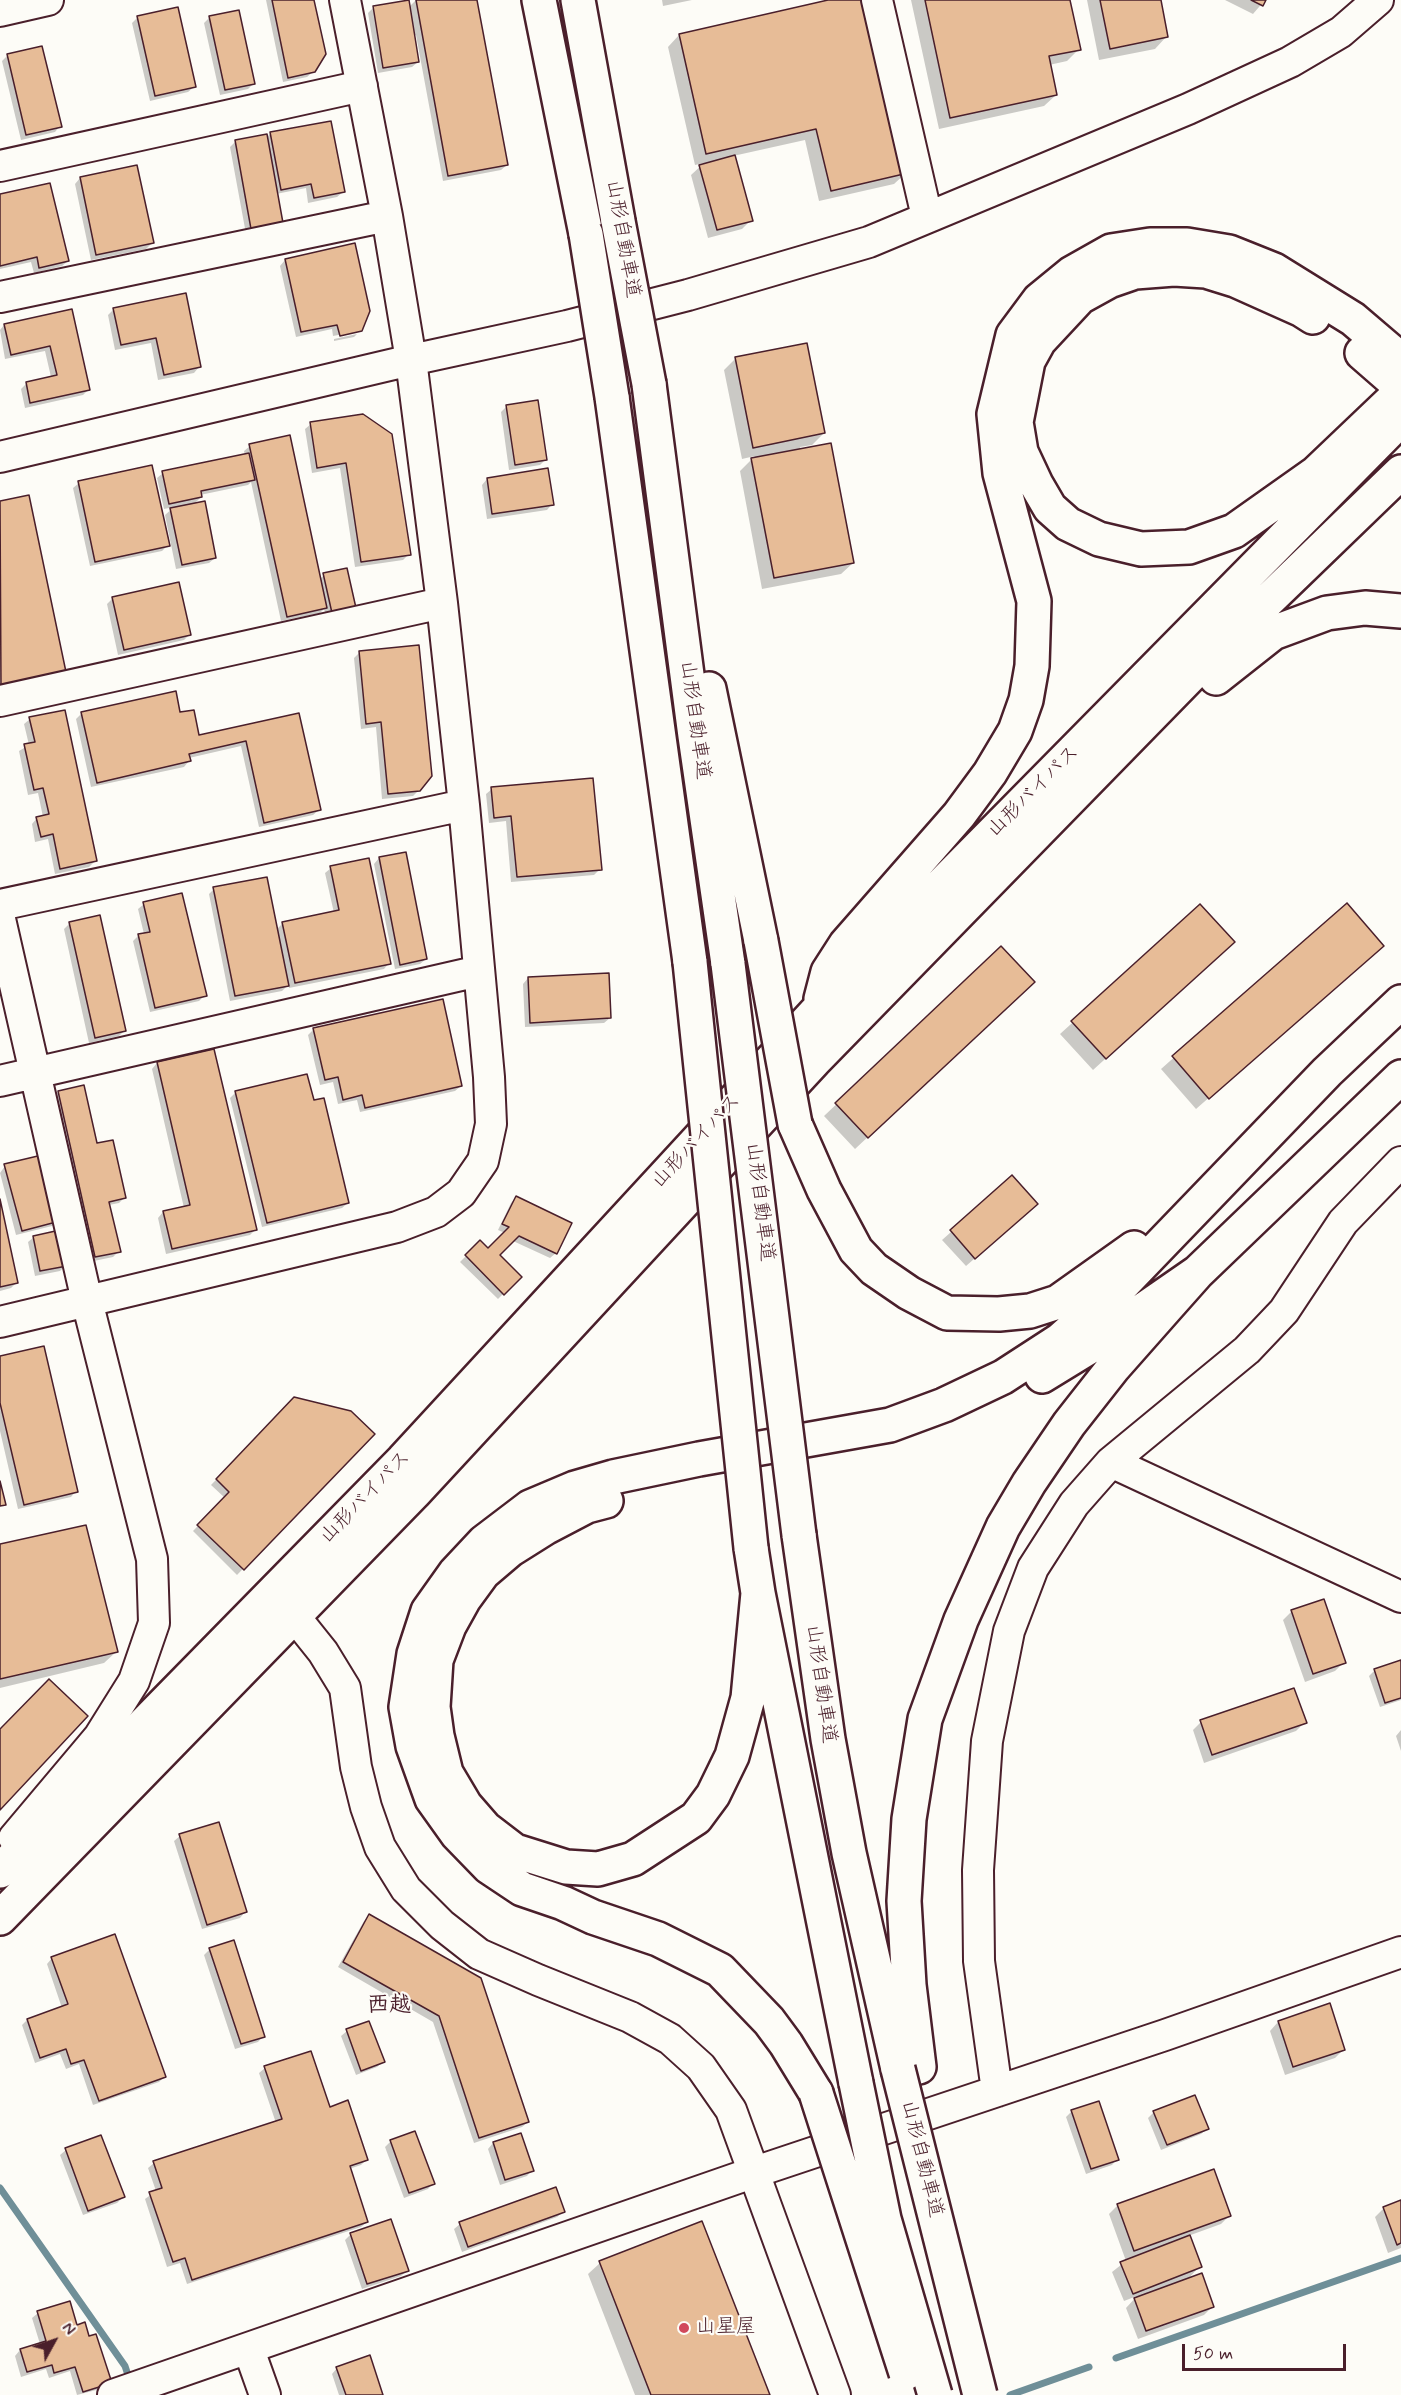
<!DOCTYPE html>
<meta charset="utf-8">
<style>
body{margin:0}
#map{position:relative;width:1401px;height:2395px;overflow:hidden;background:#fdfcf7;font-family:Mynerve,sans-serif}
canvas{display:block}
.north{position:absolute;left:24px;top:2311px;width:60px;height:60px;-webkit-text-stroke:4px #fdfcf7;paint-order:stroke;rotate:50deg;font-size:16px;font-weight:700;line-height:24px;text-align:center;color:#4a1f2b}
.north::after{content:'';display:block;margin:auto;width:21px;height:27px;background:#4a1f2b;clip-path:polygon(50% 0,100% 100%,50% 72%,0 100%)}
.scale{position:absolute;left:1182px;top:2344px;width:164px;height:27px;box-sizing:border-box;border:3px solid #4a1f2b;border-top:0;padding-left:8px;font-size:18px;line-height:21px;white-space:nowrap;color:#4a1f2b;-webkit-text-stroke:4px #fdfcf7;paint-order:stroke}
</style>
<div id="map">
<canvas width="1401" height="2395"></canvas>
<div class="north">N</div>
<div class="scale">50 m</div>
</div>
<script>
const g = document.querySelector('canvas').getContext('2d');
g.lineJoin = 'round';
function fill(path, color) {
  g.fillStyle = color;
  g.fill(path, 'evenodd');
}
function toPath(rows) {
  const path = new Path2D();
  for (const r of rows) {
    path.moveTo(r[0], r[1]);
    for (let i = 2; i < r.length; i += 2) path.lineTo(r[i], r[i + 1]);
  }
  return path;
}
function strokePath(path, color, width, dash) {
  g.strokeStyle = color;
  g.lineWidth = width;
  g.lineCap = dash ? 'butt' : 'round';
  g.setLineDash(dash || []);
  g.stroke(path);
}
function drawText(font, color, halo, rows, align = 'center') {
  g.font = font + ' Mynerve,"Klee One",sans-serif';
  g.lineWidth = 4.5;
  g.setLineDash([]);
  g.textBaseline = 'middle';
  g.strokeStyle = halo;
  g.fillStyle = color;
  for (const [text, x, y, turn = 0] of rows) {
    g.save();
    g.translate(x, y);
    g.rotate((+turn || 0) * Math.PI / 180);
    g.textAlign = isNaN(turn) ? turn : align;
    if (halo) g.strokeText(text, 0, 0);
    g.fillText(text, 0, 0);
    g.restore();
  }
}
fill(toPath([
 [266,0,313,0,314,71,307,77,283,82],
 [416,0,476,0,507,165,501,170,443,181,416,35,413,36,418,62,412,67,378,73,368,13,374,7,409,7],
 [662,0,692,0,663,6],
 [834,0,906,173,894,184,819,201,805,140,733,156,751,220,742,229,708,238,691,175,704,163,695,165,668,47,679,35],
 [911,0,1068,0,1079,49,1067,61,1049,65,1056,95,1044,106,939,129],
 [1087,0,1159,0,1166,37,1155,49,1099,60],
 [1225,0,1265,0,1253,14],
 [138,17,194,87,188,92,150,101,132,23],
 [209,18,254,83,248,89,220,95,204,23],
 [7,56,60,126,55,132,21,140,2,61],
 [270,134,343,192,337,197,308,203,306,188,276,194,281,223,246,234,230,147,236,141,266,138],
 [80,178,152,243,146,249,91,260,75,184],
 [0,196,68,261,62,266,34,273,31,262,0,269],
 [285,260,360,331,333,336,332,329,296,337,280,266],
 [114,309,199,367,194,373,158,380,151,343,115,350,108,315],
 [71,310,89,389,83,395,25,408,21,389,27,383,51,377,45,351,5,359,0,330,4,325],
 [357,334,354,337,334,341,334,339],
 [736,358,824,433,812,445,800,447,853,563,841,574,762,589,740,471,755,456,742,459,724,370],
 [507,406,545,460,540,465,509,470,501,412],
 [363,416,409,554,403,560,355,567,340,468,312,473,305,429,311,424],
 [250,446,320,579,324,575,354,607,327,618,324,609,320,613,281,621,251,482,248,485,200,495,201,497,192,506,215,558,209,563,176,569,165,515,174,507,164,509,157,478,163,473,245,456,244,451],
 [487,479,552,504,547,510,487,519,482,485],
 [79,483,168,545,162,551,90,566,73,488],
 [28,497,59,677,0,690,0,503],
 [113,598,189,635,184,640,118,655,107,604],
 [360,652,419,790,413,796,382,799,376,727,361,729,354,658],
 [175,693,179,714,198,737,298,715,319,810,313,815,259,827,241,746,189,758,189,761,184,767,91,787,76,719,81,714],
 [30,719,95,861,89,867,55,874,48,839,35,842,32,824,37,818,43,817,38,793,28,795,19,751,29,745,24,724],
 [492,789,600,869,594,875,511,882,506,821,489,823,486,794],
 [379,858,426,959,420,964,395,969,374,864],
 [331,868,389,963,384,969,289,988,289,984,282,991,230,1001,209,894,214,889,276,930,283,923,334,913,325,873],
 [144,904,205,995,199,1001,150,1012,133,941,139,935,144,934,138,909],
 [1346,905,1370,957,1196,1109,1161,1069],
 [1200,907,1221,954,1093,1070,1060,1034],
 [69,924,124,1031,119,1036,89,1043,64,929],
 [1001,948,1021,994,855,1149,824,1116],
 [528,978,610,1018,604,1023,525,1027,523,984],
 [314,1029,461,1086,455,1091,360,1112,357,1100,338,1104,333,1082,320,1085,308,1035],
 [157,1063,255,1230,250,1235,166,1254,158,1218,163,1212,184,1208,152,1069],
 [58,1092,96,1145,125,1197,119,1203,109,1205,119,1251,113,1257,89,1262,53,1098],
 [236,1092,312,1102,348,1203,342,1208,262,1227,230,1098],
 [5,1166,58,1221,52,1226,16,1235,0,1173],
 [1012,1178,1027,1213,966,1266,942,1240],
 [516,1197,556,1253,550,1258,513,1241,498,1255,520,1277,498,1299,460,1262,480,1242,488,1250,505,1233,498,1230,511,1203],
 [0,1207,16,1283,11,1288,0,1291],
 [34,1237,65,1266,60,1271,35,1276,28,1242],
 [0,1357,76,1491,71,1497,18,1509,0,1431],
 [295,1399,373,1434,237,1575,193,1531,225,1498,211,1485],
 [0,1546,116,1652,104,1663,0,1688],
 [1292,1611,1344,1662,1335,1671,1305,1682,1283,1620],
 [1401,1662,1401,1700,1380,1707,1369,1676,1375,1670],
 [1201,1722,1305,1722,1296,1731,1204,1763,1193,1730],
 [1401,1730,1401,1751,1396,1736],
 [180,1836,245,1912,240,1918,202,1929,174,1841],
 [370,1916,528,2122,522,2127,474,2143,433,2022,338,1967,364,1921],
 [210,1949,263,2036,258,2042,235,2049,204,1955],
 [52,1958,164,2077,159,2082,93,2105,79,2064,66,2069,60,2054,35,2063,22,2025,27,2020,62,2008,47,1964],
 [1278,2022,1344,2049,1335,2058,1285,2075,1270,2031],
 [347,2031,383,2062,377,2067,356,2075,341,2036],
 [265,2068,329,2108,366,2160,361,2165,349,2169,367,2222,361,2227,187,2284,180,2263,167,2267,145,2199,156,2191,148,2168,154,2163,276,2123,259,2073],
 [1072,2111,1117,2159,1112,2165,1086,2174,1066,2117],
 [1154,2112,1207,2129,1201,2134,1161,2150,1148,2118],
 [414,2133,433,2183,428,2189,404,2198,385,2147,390,2142],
 [100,2137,123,2197,117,2203,83,2215,60,2155,66,2150],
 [493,2143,532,2170,527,2176,500,2185,488,2149],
 [1214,2171,1230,2215,1221,2224,1188,2236,1200,2266,1187,2280,1212,2307,1204,2315,1138,2339,1126,2308,1137,2296,1124,2301,1112,2272,1126,2261,1109,2214,1117,2206],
 [1401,2202,1401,2248,1388,2253,1375,2217,1384,2208],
 [563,2212,557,2217,462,2252,454,2229,460,2224],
 [351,2234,407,2271,401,2276,362,2289,345,2240],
 [600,2263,768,2395,635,2395,588,2274],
 [38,2313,76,2326,104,2388,77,2395,70,2371,49,2378,46,2369,21,2377,15,2356,20,2350,40,2344,32,2318],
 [337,2368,382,2395,339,2395,332,2374]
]), '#0003');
strokePath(toPath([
 [0,2188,125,2366,130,2381],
 [1116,2358,1401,2258],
 [1010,2395,1089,2367]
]), '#6f8f98', 7);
const building = toPath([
 [272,0,314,0,326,54,315,72,288,78,272,0],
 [409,0,419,62,383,68,373,6,409,0],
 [416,0,477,0,508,165,448,176,416,0],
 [828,0,867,0,908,173,831,191,816,129,706,154,679,34,828,0],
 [925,0,1070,0,1081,50,1049,56,1057,95,950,118,925,0],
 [1100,0,1161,0,1168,37,1110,49,1100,0],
 [1251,0,1266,0,1263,6,1251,0],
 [178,7,196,87,155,96,137,16,178,7],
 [239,10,255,84,225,90,209,16,239,10],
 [42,46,62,127,26,135,7,54,42,46],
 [331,121,345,192,314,198,311,184,281,190,270,132,331,121],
 [267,134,283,223,251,229,235,140,267,134],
 [735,155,753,221,717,230,699,165,735,155],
 [137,165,154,243,96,255,80,177,137,165],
 [50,183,69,261,39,268,37,257,0,266,0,194,50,183],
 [355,243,370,311,362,331,340,336,337,325,301,332,285,259,355,243],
 [186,293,201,367,164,375,156,338,121,345,113,308,186,293],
 [72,309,90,390,30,403,26,382,57,375,50,346,11,355,4,324,72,309],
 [807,343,825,433,753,448,735,357,807,343],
 [538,400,547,460,515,465,506,405,538,400],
 [363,414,392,434,411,555,361,562,346,463,317,468,310,422,363,414],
 [290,435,327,608,287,617,249,444,290,435],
 [831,443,854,563,774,578,751,458,831,443],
 [249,453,255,480,201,491,202,497,169,504,162,471,249,453],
 [152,465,170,546,95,562,78,481,152,465],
 [548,468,554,505,492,514,487,478,548,468],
 [29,495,66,672,1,686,0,501,29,495],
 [205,501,216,558,182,565,170,508,205,501],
 [347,568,356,608,332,613,323,573,347,568],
 [179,582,191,635,124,650,112,597,179,582],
 [419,645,432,776,420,791,388,794,381,722,366,724,359,651,419,645],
 [176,691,180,712,194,710,199,735,299,713,321,810,264,823,246,741,189,754,191,761,97,783,81,712,176,691],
 [65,710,97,861,60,869,53,834,41,837,36,817,49,814,43,788,34,790,24,744,35,742,29,717,65,710],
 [593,778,602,870,517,877,511,816,494,818,491,787,593,778],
 [406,852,427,959,400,965,379,857,406,852],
 [369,858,391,964,295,983,282,922,339,910,330,866,369,858],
 [267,877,289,986,235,996,213,887,267,877],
 [182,893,207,996,155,1008,138,934,150,932,143,902,182,893],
 [1347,903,1384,946,1209,1099,1172,1056,1347,903],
 [1200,904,1235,942,1106,1059,1071,1021,1200,904],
 [100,915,126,1031,95,1038,69,922,100,915],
 [1001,946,1035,982,868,1138,835,1103,1001,946],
 [609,973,611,1018,530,1023,528,977,609,973],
 [443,999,462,1086,365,1108,362,1095,343,1100,338,1077,325,1080,313,1028,443,999],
 [214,1049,257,1230,172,1249,163,1211,190,1205,157,1062,214,1049],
 [307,1074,314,1100,324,1098,349,1203,267,1223,235,1091,307,1074],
 [84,1085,97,1143,113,1140,126,1198,109,1202,121,1252,95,1257,58,1091,84,1085],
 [42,1155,60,1221,22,1231,4,1164,42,1155],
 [1012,1175,1038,1204,975,1259,950,1230,1012,1175],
 [516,1196,572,1223,557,1254,519,1236,500,1255,522,1277,504,1295,465,1255,480,1240,488,1248,509,1227,502,1224,516,1196],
 [0,1199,18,1283,0,1287,0,1199],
 [60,1230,67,1266,40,1271,33,1236,60,1230],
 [44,1346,78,1492,24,1505,0,1403,0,1356,44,1346],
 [294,1397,351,1411,375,1434,244,1570,197,1525,229,1492,216,1479,294,1397],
 [0,1481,6,1505,0,1506,0,1481],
 [86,1525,118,1652,0,1679,0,1544,86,1525],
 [1324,1599,1346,1663,1313,1674,1291,1610,1324,1599],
 [1401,1660,1401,1698,1385,1703,1374,1669,1401,1660],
 [49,1679,88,1716,0,1810,0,1729,49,1679],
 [1294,1688,1307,1723,1212,1755,1200,1720,1294,1688],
 [219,1822,247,1912,207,1925,179,1834,219,1822],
 [369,1914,481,1978,529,2122,479,2138,439,2016,343,1962,369,1914],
 [115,1934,166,2077,99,2101,84,2060,71,2064,66,2049,40,2058,27,2019,68,2004,51,1957,115,1934],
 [234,1940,265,2037,241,2044,209,1948,234,1940],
 [1330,2003,1345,2050,1293,2067,1278,2021,1330,2003],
 [369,2021,385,2062,361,2071,346,2029,369,2021],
 [311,2051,330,2107,348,2100,368,2160,350,2166,368,2222,192,2280,185,2258,173,2262,149,2192,162,2188,153,2161,282,2119,264,2066,311,2051],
 [1195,2095,1209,2129,1167,2145,1153,2111,1195,2095],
 [1099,2101,1119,2160,1091,2169,1071,2110,1099,2101],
 [415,2131,435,2184,409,2193,390,2140,415,2131],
 [521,2133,534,2171,505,2180,493,2142,521,2133],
 [101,2135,125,2197,88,2211,65,2148,101,2135],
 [1214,2169,1231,2216,1134,2251,1117,2204,1214,2169],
 [556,2187,565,2212,468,2247,459,2222,556,2187],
 [1401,2200,1401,2243,1397,2245,1383,2207,1401,2200],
 [391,2219,409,2271,367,2284,350,2233,391,2219],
 [702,2221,770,2395,651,2395,599,2261,702,2221],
 [1190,2235,1202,2267,1133,2294,1120,2262,1190,2235],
 [1202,2273,1214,2307,1146,2331,1134,2298,1202,2273],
 [70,2301,77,2325,85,2322,89,2336,96,2334,112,2383,83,2392,75,2367,54,2373,52,2365,27,2372,20,2349,46,2341,37,2311,70,2301],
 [370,2355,383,2395,346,2395,336,2367,370,2355]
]);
fill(building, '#e7bc97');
strokePath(building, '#4a1f2b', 1.5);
const minor = toPath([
 [877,0,927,217],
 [0,11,48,0],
 [0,166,362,86],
 [0,297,387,216],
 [0,457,411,360,567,326,688,295,869,242,1188,109,1290,62,1341,32,1378,0],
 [0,701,442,603],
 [0,905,464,805],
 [0,919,87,1301,152,1559,154,1623,134,1681,99,1737,14,1838],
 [0,1081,479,971],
 [0,1322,397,1227,436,1212,461,1193,483,1161,491,1124,489,1077,464,805,442,603,411,360,387,216,345,0],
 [1111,1462,1401,1597],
 [295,1617,323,1652,345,1688,356,1767,366,1807,380,1847,406,1889,442,1925,479,1954,538,1980,630,2017,670,2039,701,2067,731,2110,835,2395],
 [997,2091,979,1961,978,1870,987,1741,1009,1631,1033,1568,1074,1504,1111,1462,1247,1350,1284,1311,1343,1222,1401,1162],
 [249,2350,265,2395],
 [113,2395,752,2173,1165,2035,1401,1952]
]);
const highway = toPath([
 [539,0,586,234],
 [578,0,618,221],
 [1313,317,1302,310,1235,280,1206,271,1174,269,1135,272,1109,281,1080,297,1039,341,1028,361,1016,422,1021,452,1036,484,1050,508,1068,524,1099,539,1141,549,1189,547,1234,531,1316,473,1401,392],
 [1362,353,1401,387],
 [649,384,695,736,728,964],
 [612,397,690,962],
 [1216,678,1273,633,1327,613,1365,608,1401,611],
 [709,689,761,941],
 [821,999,828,972,846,944,959,815,990,773,1015,731,1026,700,1032,666,1034,601,1000,473,994,414,1013,335,1039,300,1072,273,1111,251,1150,245,1187,245,1229,252,1274,270,1353,319,1401,360],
 [795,1124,824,1190,856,1250,874,1269,909,1293,947,1313,999,1314,1030,1311,1058,1302,1134,1248],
 [1042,1376,1091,1346,1198,1272],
 [606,1501,587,1506,545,1528,510,1550,483,1573,464,1599,449,1626,436,1660,433,1707,437,1736,446,1773,465,1805,485,1828,515,1851,566,1867,598,1869,633,1859,696,1818,713,1795,732,1756,748,1698,758,1593],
 [799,1535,828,1739,849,1853,898,2069],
 [751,1548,758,1593,856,2083],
 [0,1871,403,1460,818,1010,1401,419],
 [0,1918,414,1493,814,1061,1192,674,1401,472],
 [919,2067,909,1985,904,1901,909,1819,925,1719,961,1620,1003,1527,1029,1483,1069,1424,1113,1368,1166,1308,1198,1272,1401,1077],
 [816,2093,786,2044,769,2021,720,1970,658,1939,593,1917,563,1903,522,1889,489,1867,457,1834,432,1799,413,1746,406,1707,414,1654,428,1611,455,1573,484,1542,530,1507,575,1488,613,1477,699,1459,890,1425,944,1405,1003,1377,1060,1340,1121,1286,1327,1072,1401,1002]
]);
strokePath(minor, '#4a1f2b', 34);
strokePath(highway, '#4a1f2b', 38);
strokePath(minor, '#fdfcf7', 30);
strokePath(highway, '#fdfcf7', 33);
const highwayBridge = toPath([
 [618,221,649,384],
 [586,234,612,397],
 [761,941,795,1124],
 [690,962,751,1548],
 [728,964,799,1535],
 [898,2069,980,2395],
 [856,2083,884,2219,935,2395],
 [816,2093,906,2373]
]);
strokePath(highwayBridge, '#4a1f2b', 38, []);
strokePath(highwayBridge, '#fdfcf7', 33);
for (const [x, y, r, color] of [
 [684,2328,6,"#d1495b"]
]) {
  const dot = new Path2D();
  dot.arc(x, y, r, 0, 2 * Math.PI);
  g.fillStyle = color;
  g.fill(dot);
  strokePath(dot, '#fdfcf7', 2);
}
drawText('20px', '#4a1f2b', '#fdfcf7', [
 ["山形自動車道",622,239,80],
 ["山形自動車道",694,720,82],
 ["山形バイパス",1034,792,-45],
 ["山形バイパス",697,1142,-47],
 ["山形自動車道",759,1202,83],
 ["山形バイパス",366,1498,-46],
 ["山形自動車道",820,1684,82],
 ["山形自動車道",921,2159,76]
]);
drawText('20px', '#4a1f2b', '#fdfcf7', [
 ["山星屋",696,2328]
], 'left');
drawText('bold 22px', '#4a1f2b', '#fdfcf7', [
 ["西越",389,2006]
]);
</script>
